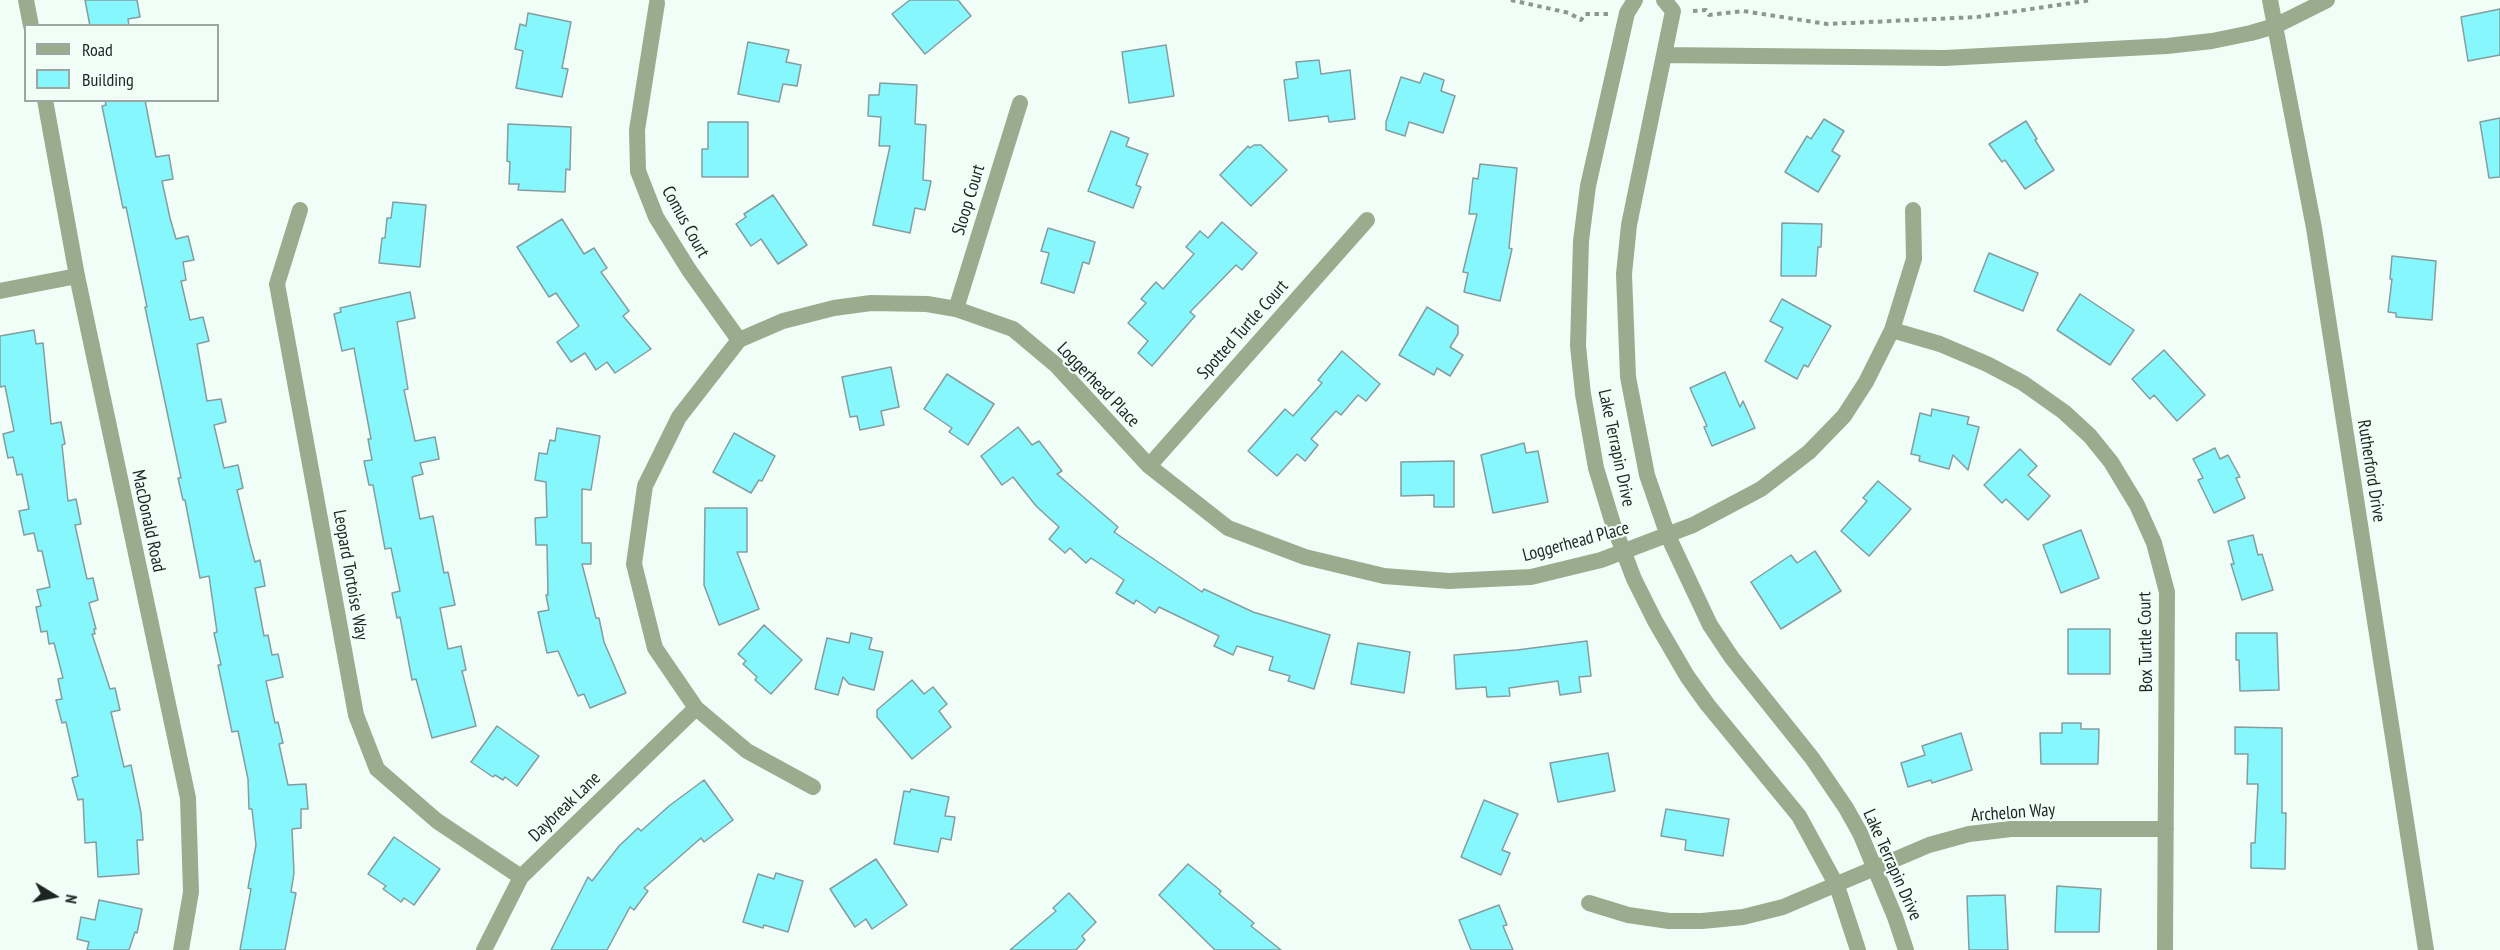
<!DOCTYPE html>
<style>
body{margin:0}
#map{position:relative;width:2500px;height:950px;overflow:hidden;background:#f1fef8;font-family:"PT Sans Narrow",sans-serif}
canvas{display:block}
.legend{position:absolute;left:24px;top:24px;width:195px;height:78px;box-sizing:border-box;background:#f1fef8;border:2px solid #9ca7a2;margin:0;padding:8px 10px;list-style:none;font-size:18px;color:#1c2421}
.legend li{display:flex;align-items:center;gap:12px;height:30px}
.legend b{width:30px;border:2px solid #9ca7a2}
.north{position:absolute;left:24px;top:866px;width:60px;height:60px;-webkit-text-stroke:4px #f1fef8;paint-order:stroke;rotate:100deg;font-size:16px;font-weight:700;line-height:24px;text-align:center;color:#1c2421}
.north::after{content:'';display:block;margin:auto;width:21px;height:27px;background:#1c2421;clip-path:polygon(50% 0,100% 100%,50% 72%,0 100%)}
</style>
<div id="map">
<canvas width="2500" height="950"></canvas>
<ul class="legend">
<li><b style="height:8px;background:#9aac8e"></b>Road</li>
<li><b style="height:16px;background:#86f7fd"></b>Building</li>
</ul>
<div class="north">N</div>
</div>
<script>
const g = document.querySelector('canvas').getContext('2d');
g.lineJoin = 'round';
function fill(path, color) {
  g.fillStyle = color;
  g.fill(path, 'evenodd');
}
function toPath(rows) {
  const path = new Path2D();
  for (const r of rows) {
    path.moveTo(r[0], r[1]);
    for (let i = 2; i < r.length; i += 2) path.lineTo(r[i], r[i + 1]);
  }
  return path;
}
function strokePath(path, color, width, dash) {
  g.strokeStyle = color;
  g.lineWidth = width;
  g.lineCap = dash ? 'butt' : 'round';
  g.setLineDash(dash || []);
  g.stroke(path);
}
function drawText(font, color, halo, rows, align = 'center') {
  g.font = font + ' "PT Sans Narrow",sans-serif';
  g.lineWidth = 4.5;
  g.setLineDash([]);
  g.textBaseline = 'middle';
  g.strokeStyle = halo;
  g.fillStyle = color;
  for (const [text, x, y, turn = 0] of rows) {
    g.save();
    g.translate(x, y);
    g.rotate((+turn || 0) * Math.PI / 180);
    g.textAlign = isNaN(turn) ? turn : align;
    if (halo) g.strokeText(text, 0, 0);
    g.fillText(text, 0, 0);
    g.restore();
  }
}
const building = toPath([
 [85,0,137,0,140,17,128,19,129,26,90,26,85,0],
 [910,0,958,0,971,16,925,54,892,14,910,0],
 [2500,9,2500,55,2468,61,2461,17,2500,9],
 [528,13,571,22,562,68,568,69,562,97,516,88,523,51,515,49,520,24,526,26,528,13],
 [748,42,789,50,786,62,801,65,797,86,783,84,779,102,738,94,748,42],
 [1166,45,1174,96,1129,103,1122,52,1166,45],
 [1319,60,1321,74,1350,70,1355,119,1329,122,1328,116,1289,121,1284,80,1298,78,1296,62,1319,60],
 [1424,73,1444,80,1441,91,1455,96,1443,133,1409,122,1405,136,1386,130,1386,122,1401,77,1420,83,1424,73],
 [880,83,917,85,915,124,926,125,923,180,931,181,925,210,915,208,910,233,873,225,890,146,879,146,881,117,868,116,869,95,879,95,880,83],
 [105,100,145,100,156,157,169,155,173,179,162,181,170,218,176,239,188,236,194,260,183,262,186,280,181,281,190,320,203,317,209,341,197,344,207,401,221,399,226,422,214,425,224,468,238,465,243,488,237,490,250,544,255,562,260,560,265,586,255,588,264,636,268,635,272,655,278,654,283,677,266,681,275,723,278,722,283,743,279,744,288,785,306,784,308,809,301,809,301,828,292,829,294,873,291,892,296,893,285,950,240,950,251,889,248,888,256,845,252,809,249,809,248,779,238,731,232,732,218,665,221,665,214,633,217,632,209,576,200,578,185,500,183,500,178,478,181,478,145,307,147,307,126,207,123,208,102,106,106,105,105,100],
 [2500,118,2500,177,2489,178,2480,122,2500,118],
 [1824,119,1844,131,1832,151,1840,156,1818,192,1785,172,1807,136,1811,139,1824,119],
 [2026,121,2037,139,2035,140,2054,170,2025,189,2005,160,2002,162,1989,144,2026,121],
 [708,122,748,122,748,177,702,177,702,149,708,149,708,122],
 [508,124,571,127,570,170,566,169,565,192,518,190,519,184,509,184,510,162,507,161,508,124],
 [1111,131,1129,138,1126,146,1148,154,1136,185,1141,187,1133,208,1088,191,1111,131],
 [1254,145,1261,145,1287,170,1251,206,1220,175,1248,146,1250,148,1254,145],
 [1480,164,1517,168,1509,248,1512,249,1500,301,1464,292,1468,273,1463,272,1477,214,1469,214,1473,178,1478,179,1480,164],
 [773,195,807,245,778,264,761,239,751,246,736,224,746,217,744,214,773,195],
 [393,202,426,205,420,267,379,263,382,238,385,238,387,218,391,218,393,202],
 [562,219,584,254,594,248,607,268,601,272,629,311,623,316,651,349,615,373,607,362,596,370,585,353,571,362,557,342,579,326,556,293,549,297,517,247,562,219],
 [1222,222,1257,253,1242,270,1236,265,1190,312,1195,316,1152,366,1138,353,1148,341,1128,323,1146,303,1141,299,1156,282,1163,289,1194,254,1186,247,1200,231,1208,238,1222,222],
 [1782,223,1822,224,1821,247,1818,247,1816,276,1781,276,1782,223],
 [1048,228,1095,242,1089,264,1083,262,1074,293,1041,283,1049,253,1041,251,1048,228],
 [1989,253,2038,273,2023,311,1974,291,1989,253],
 [2392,256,2436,261,2432,320,2396,317,2396,313,2388,312,2392,279,2390,279,2392,256],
 [410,292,415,318,397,322,408,389,404,390,415,441,435,437,439,459,420,463,423,474,412,477,420,519,433,516,444,573,448,572,455,605,440,608,448,649,461,646,466,670,462,671,476,726,432,738,416,679,412,680,400,617,397,618,392,593,400,591,391,548,385,549,373,485,369,485,364,461,372,460,368,439,371,439,354,348,342,351,334,314,341,312,340,308,410,292],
 [2080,294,2134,330,2110,365,2057,330,2080,294],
 [1782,299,1831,326,1808,367,1804,365,1797,379,1765,361,1783,328,1770,321,1782,299],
 [1427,307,1458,326,1458,334,1450,347,1463,355,1450,376,1437,368,1434,375,1399,355,1427,307],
 [34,330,36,344,43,343,51,424,61,422,65,444,62,445,68,501,76,499,81,524,75,525,87,579,93,578,98,600,89,603,96,629,94,629,95,634,92,634,110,689,115,688,120,710,111,712,124,767,131,765,141,813,143,840,137,840,139,874,98,877,96,842,85,843,83,799,78,800,72,778,78,776,66,722,62,723,56,700,62,699,58,679,63,678,54,643,49,644,47,631,41,632,36,607,41,606,37,590,50,587,42,551,38,551,34,533,24,535,19,511,29,509,22,474,17,475,13,457,8,458,3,434,14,431,5,386,0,387,0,336,34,330],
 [2164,350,2205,395,2177,421,2154,395,2150,399,2132,379,2164,350],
 [1342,351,1380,384,1366,401,1358,395,1341,415,1336,411,1311,439,1318,445,1305,461,1297,454,1277,476,1248,451,1285,409,1293,416,1322,383,1318,380,1342,351],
 [891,367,899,407,881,411,884,425,860,430,857,416,850,417,842,377,891,367],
 [1725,372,1740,407,1743,401,1755,428,1712,446,1704,427,1707,426,1690,388,1725,372],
 [947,374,994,404,968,445,949,432,952,428,924,409,947,374],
 [1932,409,1969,417,1967,424,1979,427,1968,470,1953,455,1949,469,1919,461,1920,456,1911,454,1920,413,1931,416,1932,409],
 [1018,427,1032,445,1039,441,1062,471,1057,474,1118,527,1114,532,1202,592,1204,589,1253,612,1330,635,1314,689,1288,681,1290,676,1269,670,1273,657,1237,646,1233,655,1214,646,1219,636,1159,607,1155,613,1136,600,1134,604,1116,593,1124,580,1091,558,1086,563,1070,548,1065,553,1049,539,1059,527,1036,506,1013,477,1002,485,981,456,1018,427],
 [557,428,600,436,591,490,582,489,582,543,591,543,591,564,582,564,596,618,599,618,604,642,626,693,590,708,584,694,578,696,558,651,547,653,538,612,549,610,546,595,548,595,547,545,536,545,535,518,547,517,546,482,535,480,539,453,547,454,550,440,555,441,557,428],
 [734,433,775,456,762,481,759,480,751,493,713,472,734,433],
 [1524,443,1526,453,1538,451,1548,502,1493,513,1481,455,1524,443],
 [2215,448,2220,459,2228,455,2240,477,2236,478,2245,498,2214,513,2198,480,2203,478,2193,459,2215,448],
 [2020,449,2037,466,2028,475,2050,496,2028,520,2006,499,2002,503,1984,485,2020,449],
 [1454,461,1454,507,1434,507,1434,495,1401,496,1401,462,1454,461],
 [1878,481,1911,509,1869,556,1841,531,1867,501,1863,498,1878,481],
 [705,508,747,508,747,552,737,552,759,609,719,625,704,585,705,508],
 [2081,530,2099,578,2061,593,2043,545,2081,530],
 [2253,535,2258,555,2262,554,2273,590,2242,600,2231,564,2234,564,2228,541,2253,535],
 [1815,551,1841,591,1781,629,1751,582,1791,555,1797,563,1815,551],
 [764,625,802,660,771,694,755,680,757,677,743,664,746,661,738,654,764,625],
 [2068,629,2110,629,2110,674,2068,674,2068,629],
 [851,633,872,638,869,649,883,652,874,690,849,684,843,677,838,695,815,689,827,638,849,643,851,633],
 [2236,633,2277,633,2279,690,2240,691,2239,660,2236,660,2236,633],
 [1587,641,1591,676,1579,677,1581,692,1560,695,1558,681,1509,688,1510,696,1487,697,1486,687,1456,689,1454,655,1517,650,1587,641],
 [1358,643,1410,652,1404,693,1351,684,1358,643],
 [912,680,924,694,933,687,947,704,939,711,951,727,912,759,877,717,877,710,912,680],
 [2062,723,2081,723,2081,729,2099,729,2098,764,2041,764,2040,733,2062,733,2062,723],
 [497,726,539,756,517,786,505,777,503,780,495,775,493,777,471,762,497,726],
 [2235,727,2282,728,2282,813,2286,813,2285,869,2251,868,2251,843,2255,843,2258,784,2247,784,2248,754,2235,754,2235,727],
 [1961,733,1972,770,1932,783,1931,780,1908,787,1901,763,1925,755,1922,746,1961,733],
 [1608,753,1615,791,1558,802,1550,763,1608,753],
 [704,780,733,820,704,842,701,838,644,888,648,891,634,910,630,907,607,950,551,950,588,877,592,881,619,846,638,828,641,831,669,806,704,780],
 [911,789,949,797,945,816,955,817,951,840,941,838,938,852,894,844,904,791,910,792,911,789],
 [1484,800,1518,814,1502,850,1510,853,1501,875,1461,857,1484,800],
 [1666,809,1729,819,1723,856,1685,850,1686,840,1661,836,1666,809],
 [394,837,440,869,414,905,404,898,401,902,383,889,386,886,368,874,394,837],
 [876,859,907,905,872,929,866,919,855,927,830,889,876,859],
 [1188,864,1221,891,1219,894,1254,923,1251,926,1281,950,1215,950,1159,895,1188,864],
 [776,873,803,881,788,932,764,925,763,928,743,922,758,874,774,879,776,873],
 [2057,886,2101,889,2099,932,2055,932,2057,886],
 [1069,893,1096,922,1082,936,1085,940,1076,950,1010,950,1056,911,1053,908,1069,893],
 [2005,895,2008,950,1969,950,1967,896,2005,895],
 [99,900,142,909,137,933,135,932,129,950,87,950,89,942,77,939,81,917,95,920,99,900],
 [1499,905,1507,925,1503,926,1513,950,1471,950,1459,920,1499,905]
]);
fill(building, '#86f7fd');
strokePath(building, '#859d9e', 1.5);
strokePath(toPath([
 [1511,0,1569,13,1581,20,1585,14,1608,14],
 [1693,11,1706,10,1709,15,1743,11,1827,24,1977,17,2092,0]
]), '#8c9792', 4, [4.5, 4.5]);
strokePath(toPath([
 [26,0,31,26],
 [1635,0,1627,13,1588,186,1581,241,1578,346,1583,394,1596,468,1613,524,1634,579,1655,621,1687,676,1707,704,1799,816,1837,886,1858,950],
 [1664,0,1673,11,1629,225,1624,274,1628,377,1647,475,1668,536,1710,625,1732,658,1812,758,1846,808,1860,833,1895,917,1906,950],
 [2270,0,2314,228,2426,950],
 [657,3,637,130,638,171,656,217,689,270,739,340],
 [1664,55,1945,58,2167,46,2212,41,2251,33,2275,26,2327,0],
 [45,100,77,276,188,798,191,892,181,950],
 [300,210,277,284,356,715,377,769,437,821,521,877],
 [0,291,77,276],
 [956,309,1020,103],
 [1892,330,1940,344,1987,364,2023,383,2064,412,2090,436,2111,462,2137,505,2154,543,2167,592,2165,950],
 [1149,466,1367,220],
 [813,787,747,751,696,708,655,648,634,564,645,486,679,417,739,340,783,321,834,308,871,303,927,304,956,309,1013,329,1056,365,1149,466,1228,528,1305,557,1384,576,1449,581,1531,577,1601,560,1693,525,1761,489,1809,452,1844,416,1866,382,1892,330,1914,259,1913,210],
 [1589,903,1628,915,1669,921,1702,921,1743,917,1783,907,1929,845,1969,834,2011,829,2166,829],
 [484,950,521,877,696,708]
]), '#9aac8e', 16);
drawText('18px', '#1c2421', '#f1fef8', [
 ["Sloop Court",969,200,-73],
 ["Comus Court",685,222,61],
 ["Spotted Turtle Court",1243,330,-48],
 ["Loggerhead Place",1098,385,46],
 ["Lake Terrapin Drive",1616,448,78],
 ["Rutherford Drive",2371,471,81],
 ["MacDonald Road",148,521,78],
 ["Loggerhead Place",1576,542,-15],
 ["Leopard Tortoise Way",350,575,80],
 ["Box Turtle Court",2146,642,-91],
 ["Daybreak Lane",565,807,-44],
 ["Archelon Way",2013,813,-4],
 ["Lake Terrapin Drive",1892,865,66]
]);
</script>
